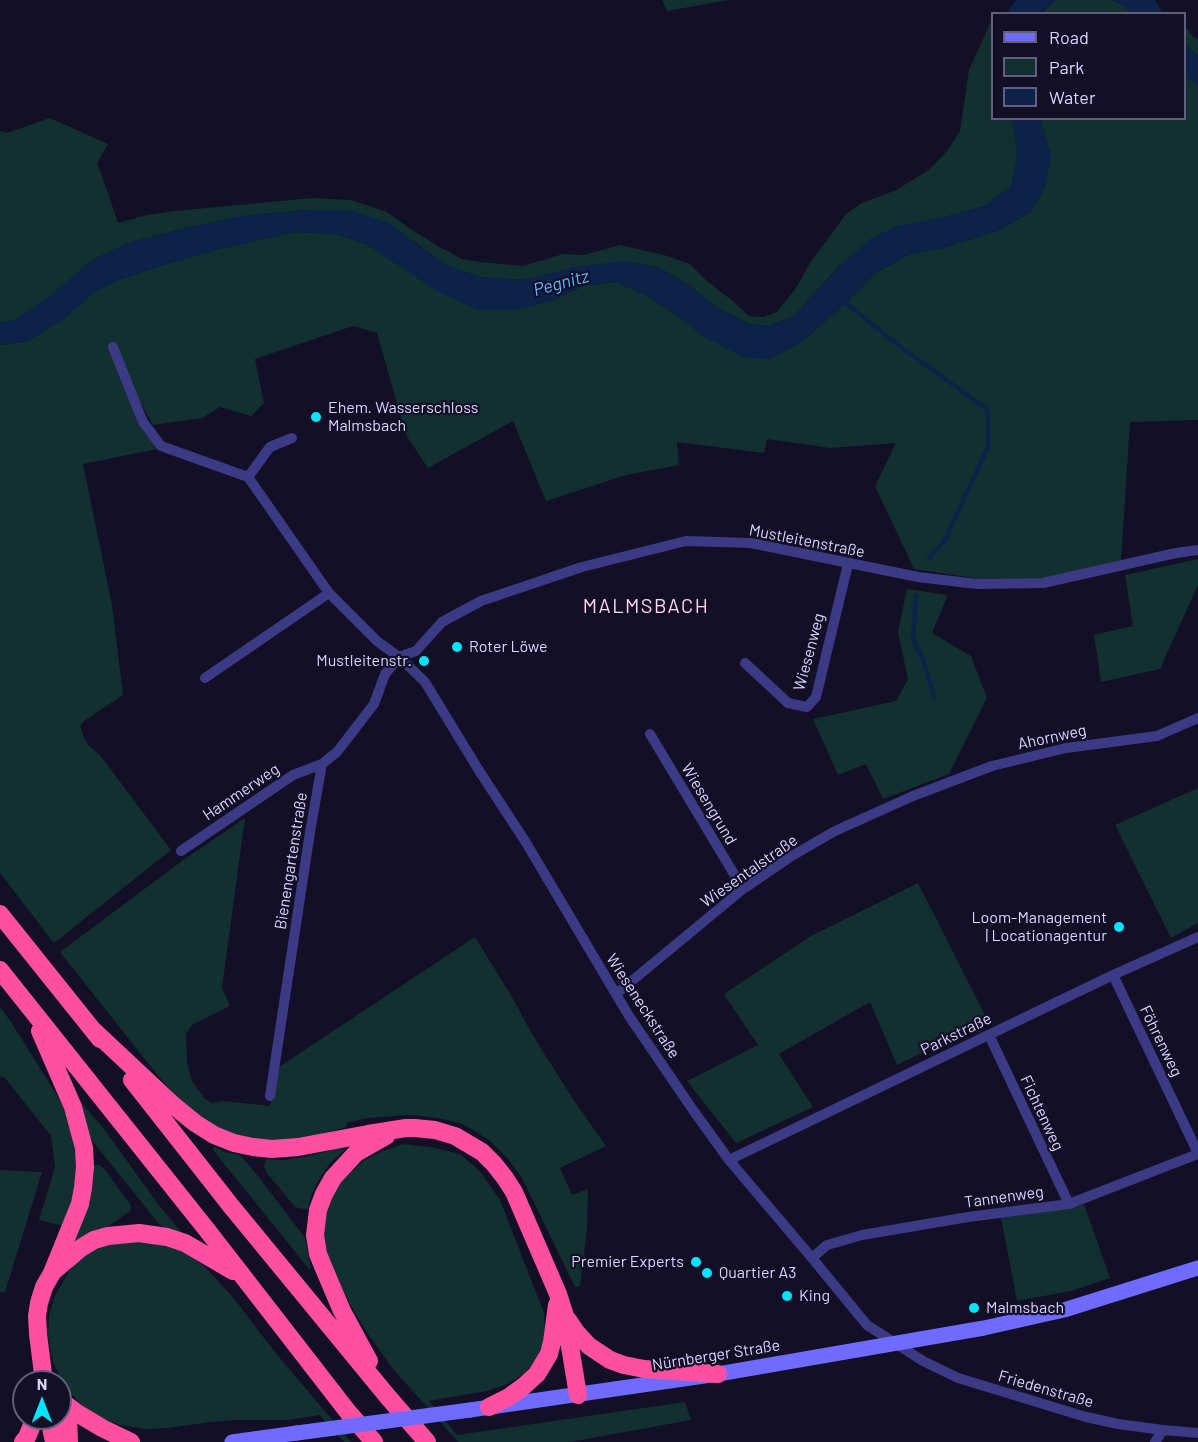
<!DOCTYPE html>
<meta charset="utf-8">
<style>
body{margin:0}
#map{position:relative;width:1198px;height:1442px;overflow:hidden;background:#130f26;font-family:Barlow,sans-serif}
canvas{display:block}
.legend{position:absolute;left:991px;top:12px;width:195px;height:108px;box-sizing:border-box;background:#130f26;border:2px solid #625e7d;margin:0;padding:8px 10px;list-style:none;font-size:18px;color:#d9d4ff}
.legend li{display:flex;align-items:center;gap:12px;height:30px}
.legend b{width:30px;border:2px solid #625e7d}
.north{position:absolute;left:12px;top:1370px;width:60px;height:60px;box-sizing:border-box;background:#130f26;border:2px solid #625e7d;border-radius:50%;rotate:0deg;font-size:16px;font-weight:700;line-height:24px;text-align:center;color:#d9d4ff}
.north::after{content:'';display:block;margin:auto;width:21px;height:27px;background:#00e5ff;clip-path:polygon(50% 0,100% 100%,50% 72%,0 100%)}
</style>
<div id="map">
<canvas width="1198" height="1442"></canvas>
<ul class="legend">
<li><b style="height:8px;background:#6f6bff"></b>Road</li>
<li><b style="height:16px;background:#12302f"></b>Park</li>
<li><b style="height:16px;background:#0c2248"></b>Water</li>
</ul>
<div class="north">N</div>
</div>
<script>
const g = document.querySelector('canvas').getContext('2d');
g.lineJoin = 'round';
function fill(path, color) {
  g.fillStyle = color;
  g.fill(path, 'evenodd');
}
function toPath(rows) {
  const path = new Path2D();
  for (const r of rows) {
    path.moveTo(r[0], r[1]);
    for (let i = 2; i < r.length; i += 2) path.lineTo(r[i], r[i + 1]);
  }
  return path;
}
function strokePath(path, color, width, dash) {
  g.strokeStyle = color;
  g.lineWidth = width;
  g.lineCap = dash ? 'butt' : 'round';
  g.setLineDash(dash || []);
  g.stroke(path);
}
function drawText(font, color, halo, rows, align = 'center') {
  g.font = font + ' Barlow,sans-serif';
  g.lineWidth = 4.5;
  g.setLineDash([]);
  g.textBaseline = 'middle';
  g.strokeStyle = halo;
  g.fillStyle = color;
  for (const [text, x, y, turn = 0] of rows) {
    g.save();
    g.translate(x, y);
    g.rotate((+turn || 0) * Math.PI / 180);
    g.textAlign = isNaN(turn) ? turn : align;
    if (halo) g.strokeText(text, 0, 0);
    g.fillText(text, 0, 0);
    g.restore();
  }
}
fill(toPath([
 [662,0,729,0,667,11],
 [1056,0,1112,0,1125,6,1130,13,1040,14],
 [992,19,992,118,1011,119,1015,135,1017,160,1011,186,985,206,945,217,839,266,794,316,769,326,749,324,720,309,688,285,660,268,625,261,521,280,480,277,447,266,415,242,305,210,243,216,186,228,131,242,15,321,0,323,0,131,7,133,50,118,108,144,97,163,107,190,118,223,147,215,175,211,312,198,351,200,387,212,412,230,438,246,462,259,480,262,523,266,563,254,584,255,620,245,664,255,690,264,708,282,734,302,749,316,763,317,777,312,796,288,810,263,846,214,860,204,896,190,929,170,947,151,960,131,969,70],
 [1184,24,1193,37,1198,39,1198,57,1185,44],
 [1185,76,1198,86,1198,420,1130,422,1121,561,1043,578,980,579,914,569,875,486,896,443,830,448,767,439,764,453,677,442,679,465,626,475,546,501,513,421,428,468,406,435,377,333,353,326,255,359,264,403,251,416,220,407,202,418,153,425,108,342,138,422,157,449,83,464,112,605,123,695,84,721,80,726,84,738,89,746,100,755,171,850,54,943,0,873,0,345,26,342,61,321,94,292,118,280,163,265,218,249,295,232,335,234,366,244,391,260,554,300,583,286,616,282,646,295,683,319,703,336,770,359,804,340,846,303,874,274,910,254,943,248,999,230,1031,212,1051,155,1040,119,1184,118],
 [1198,559,1198,585,1160,669,1101,682,1094,635,1133,626,1125,575],
 [907,589,948,595,932,633,971,656,987,698,949,774,883,799,866,764,838,775,813,719,896,701,908,679,898,632],
 [1198,788,1198,923,1171,938,1115,825],
 [245,818,222,988,230,1006,192,1025,186,1034,187,1062,192,1081,205,1099,212,1103,223,1101,270,1106,279,1067,475,937,512,997,532,1034,573,1099,606,1146,560,1168,572,1195,588,1189,587,1229,580,1286,575,1287,522,1178,508,1159,490,1141,475,1131,462,1124,439,1118,410,1115,367,1118,347,1123,346,1127,327,1133,273,1142,219,1131,178,1099,155,1072,60,952,186,858],
 [918,883,988,1021,897,1065,870,1002,779,1054,813,1107,736,1143,687,1081,758,1045,724,994,811,936],
 [0,1007,11,1022,60,1100,73,1129,78,1150,77,1187,63,1226,39,1220,55,1167,51,1136,5,1078,0,1077],
 [80,1101,104,1129,158,1204,182,1233,168,1230,159,1224,90,1138,78,1102],
 [403,1144,431,1147,460,1154,479,1170,500,1200,544,1313,545,1335,541,1350,531,1366,524,1374,507,1384,487,1391,429,1401,457,1435,685,1402,691,1420,570,1442,458,1442,393,1369,368,1334,350,1304,329,1261,325,1247,324,1229,326,1214,332,1197,340,1184,350,1173,364,1161,383,1151],
 [214,1147,227,1153,237,1154,243,1158,258,1176,305,1238,311,1268,309,1269,213,1150],
 [345,1148,344,1151,330,1163,317,1183,310,1199,308,1210,295,1207,266,1172,264,1166,266,1159,286,1160,309,1156,336,1149],
 [96,1165,99,1165,105,1169,118,1188,130,1204,131,1207,130,1211,109,1226,83,1237,74,1244,93,1166],
 [0,1170,42,1172,5,1292,0,1292],
 [1084,1204,1110,1278,1071,1291,1017,1301,1001,1218,1071,1208],
 [131,1240,171,1246,190,1255,204,1266,232,1296,274,1351,351,1442,344,1442,320,1415,288,1420,237,1420,211,1422,168,1428,145,1429,120,1425,106,1420,86,1410,73,1396,62,1381,53,1362,48,1336,49,1315,55,1296,65,1278,76,1262,86,1255,103,1245]
]), '#12302f');
fill(toPath([
 [1016,0,1056,0,1040,13,1007,13],
 [1112,0,1155,0,1163,13,1130,13,1125,6],
 [1184,44,1198,57,1198,86,1185,76],
 [1011,119,1040,119,1051,155,1046,186,1031,212,999,230,943,248,910,254,874,274,846,303,804,340,770,359,743,357,703,336,683,319,646,295,616,282,583,286,554,300,518,310,478,310,438,292,366,244,335,234,295,232,218,249,163,265,118,280,94,293,61,321,26,342,0,345,0,323,15,320,51,295,87,264,99,256,131,242,186,228,243,216,305,210,348,210,387,222,447,266,480,277,521,280,580,266,625,261,660,268,688,285,720,309,749,324,769,326,794,316,839,266,870,239,897,226,945,217,985,206,1011,186,1017,160,1015,135]
]), '#0c2248');
strokePath(toPath([
 [842,300,890,339,988,410,988,447,944,542,929,558],
 [916,596,913,639,924,662,934,697]
]), '#0c2248', 4.5);
strokePath(toPath([
 [113,347,143,422,161,446,248,477,329,593,377,641,399,657,425,682,478,769,525,841,629,1016,693,1110,729,1160,812,1258,867,1325,923,1361,958,1378,1086,1417,1118,1424,1163,1430,1198,1433],
 [248,477,270,447,292,438],
 [399,657,416,651,442,622,481,601,582,567,686,541,751,543,918,577,977,584,1043,583,1176,553,1198,550],
 [745,663,788,703,807,707,816,697,848,564],
 [205,678,329,593],
 [650,734,743,889],
 [181,851,293,775,322,764,337,752,374,704,385,674,399,657],
 [1113,975,1198,1153],
 [616,994,743,889,790,857,835,831,913,796,992,766,1066,748,1157,736,1198,718],
 [989,1035,1069,1204],
 [270,1096,310,832,322,764],
 [729,1160,1113,975,1198,937],
 [812,1258,827,1245,862,1235,968,1217,1069,1204,1198,1154],
 [1155,1442,1163,1430]
]), '#3d3a85', 10);
strokePath(toPath([
 [470,1410,718,1374,984,1328,1064,1310,1198,1268],
 [232,1442,297,1433]
]), '#6f6bff', 15);
strokePath(toPath([
 [0,914,100,1039],
 [0,970,207,1230,348,1412,374,1442],
 [93,1030,173,1105,195,1123,214,1135,234,1143,253,1147,272,1149,298,1147,368,1134,406,1128,415,1128,435,1130,455,1136,482,1152,494,1164,505,1178,514,1192,558,1294,565,1316,578,1395],
 [40,1031,73,1107,84,1148,85,1167,83,1188,80,1204,52,1273,44,1287,39,1303,37,1316,38,1334,44,1382],
 [132,1080,231,1206,388,1397,427,1442],
 [55,1270,81,1248,94,1240,108,1236,139,1233,167,1237,185,1243,233,1271],
 [568,1320,576,1332,589,1346,610,1360,624,1365,644,1369,718,1374],
 [369,1361,342,1311,325,1271,318,1254,315,1235,318,1210,324,1194,333,1178,356,1153,386,1136],
 [63,1400,68,1416,69,1442],
 [65,1404,77,1413,102,1428,131,1442],
 [489,1407,509,1397,524,1386,537,1374,549,1354,552,1342,557,1305],
 [49,1418,54,1442],
 [23,1442,27,1437,35,1418]
]), '#ff4fa3', 18);
strokePath(toPath([
 [297,1433,470,1410]
]), '#6f6bff', 15);
for (const [x, y, r, color] of [
 [316,417,6,"#00e5ff"],
 [457,647,6,"#00e5ff"],
 [424,661,6,"#00e5ff"],
 [1119,927,6,"#00e5ff"],
 [696,1262,6,"#00e5ff"],
 [707,1273,6,"#00e5ff"],
 [787,1296,6,"#00e5ff"],
 [974,1308,6,"#00e5ff"]
]) {
  const dot = new Path2D();
  dot.arc(x, y, r, 0, 2 * Math.PI);
  g.fillStyle = color;
  g.fill(dot);
  strokePath(dot, '#130f26', 2);
}
drawText('16px', '#d9d4ff', '#130f26', [
 ["Ehem. Wasserschloss",328,408],
 ["Malmsbach",328,426],
 ["Roter Löwe",469,647],
 ["Mustleitenstr.",412,661,"right"],
 ["Loom-Management",1107,918,"right"],
 ["| Locationagentur",1107,936,"right"],
 ["Premier Experts",684,1262,"right"],
 ["Quartier A3",719,1273],
 ["King",799,1296],
 ["Malmsbach",986,1308]
], 'left');
drawText('16px', '#d9d4ff', '#130f26', [
 ["Mustleitenstraße",807,541,11],
 ["Wiesenweg",809,652,-75],
 ["Ahornweg",1052,737,-12],
 ["Hammerweg",241,792,-34],
 ["Wiesengrund",709,804,59],
 ["Bienengartenstraße",291,861,-81],
 ["Wiesentalstraße",749,871,-35],
 ["Wieseneckstraße",643,1006,57],
 ["Parkstraße",956,1034,-26],
 ["Föhrenweg",1161,1041,64],
 ["Fichtenweg",1042,1113,65],
 ["Tannenweg",1004,1197,-8],
 ["Nürnberger Straße",716,1355,-9],
 ["Friedenstraße",1046,1389,16]
]);
drawText('italic 18px', '#62b6ff', '#130f26', [
 ["Pegnitz",561,283,-15]
]);
g.letterSpacing = '1.5px';
drawText('20px', '#ffd6f0', '#130f26', [
 ["MALMSBACH",646,606]
]);
g.letterSpacing = '0px';
</script>
